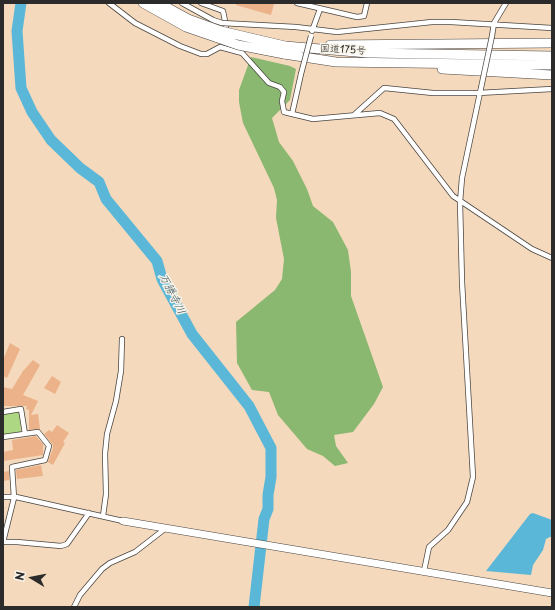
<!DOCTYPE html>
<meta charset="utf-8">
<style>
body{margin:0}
#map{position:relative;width:555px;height:610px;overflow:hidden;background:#f4d9bc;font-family:"Playpen Sans",sans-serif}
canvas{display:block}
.frame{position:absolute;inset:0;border:4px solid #2b2b2b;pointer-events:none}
.north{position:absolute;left:12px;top:558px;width:40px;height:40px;-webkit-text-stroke:3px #f7f3e8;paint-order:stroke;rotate:280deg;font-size:11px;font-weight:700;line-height:16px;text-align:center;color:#2b2b2b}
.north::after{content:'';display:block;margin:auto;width:14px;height:18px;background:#2b2b2b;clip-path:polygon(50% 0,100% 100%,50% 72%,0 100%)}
</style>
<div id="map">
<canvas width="555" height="610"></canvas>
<div class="frame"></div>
<div class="north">N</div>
</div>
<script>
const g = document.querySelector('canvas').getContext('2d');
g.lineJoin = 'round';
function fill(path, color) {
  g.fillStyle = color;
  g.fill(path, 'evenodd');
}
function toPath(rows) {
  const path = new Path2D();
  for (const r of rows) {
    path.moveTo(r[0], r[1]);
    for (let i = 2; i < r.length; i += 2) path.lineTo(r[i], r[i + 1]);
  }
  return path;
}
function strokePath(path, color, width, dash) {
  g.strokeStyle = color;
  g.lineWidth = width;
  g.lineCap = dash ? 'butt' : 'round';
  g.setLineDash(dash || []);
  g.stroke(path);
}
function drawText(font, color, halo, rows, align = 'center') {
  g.font = font + ' "Playpen Sans","Klee One",sans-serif';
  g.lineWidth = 3;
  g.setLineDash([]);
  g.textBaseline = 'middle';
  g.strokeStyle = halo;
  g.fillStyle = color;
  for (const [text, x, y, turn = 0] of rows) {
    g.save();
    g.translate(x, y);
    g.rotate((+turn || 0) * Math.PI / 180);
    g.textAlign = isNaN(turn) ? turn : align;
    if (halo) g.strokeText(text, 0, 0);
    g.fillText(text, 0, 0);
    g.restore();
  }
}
fill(toPath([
 [19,411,21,432,3,435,3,414]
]), '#add782');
fill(toPath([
 [251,57,290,66,296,69,290,100,272,118,279,142,293,161,307,189,313,206,333,222,348,250,351,272,351,296,383,387,374,404,353,432,334,435,336,446,348,463,335,466,323,456,307,449,278,415,269,392,252,390,237,363,236,322,275,290,282,279,284,259,276,218,277,200,274,188,243,123,239,102,239,90]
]), '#8ab870');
fill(toPath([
 [533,513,552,520,552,536,546,539,543,550,533,565,531,575,486,571,530,514]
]), '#5ab7d8');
strokePath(toPath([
 [21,3,17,31,21,88,32,112,51,140,80,168,99,182,106,199,157,261,162,279,192,334,249,406,271,448,271,477,268,495,268,509,264,519,254,607]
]), '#5ab7d8', 11);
fill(toPath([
 [236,3,268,3,274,4,271,15,236,5],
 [10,343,20,349,7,378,3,376,3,360],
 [33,360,40,365,23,395,38,401,31,415,38,414,40,429,29,430,29,410,26,409,27,406,3,406,3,387,12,389,23,371],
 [52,376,61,382,55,394,44,388],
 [57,425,69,433,63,442,65,443,53,465,48,462,53,448,53,445,44,434,49,430,52,432],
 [36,436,43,444,43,455,3,461,3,452,13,450,12,440],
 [41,465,43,476,17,479,16,470],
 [9,471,9,480,3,481,3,472]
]), '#ecb289');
const street = toPath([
 [109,3,135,23,180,46,201,54,207,54,220,47,242,53,269,83,280,87,284,92,282,101,284,112,313,119,380,113,394,119,453,196,532,249,552,258],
 [182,3,213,20,222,23],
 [201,3,223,11,226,26,224,32],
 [297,3,357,17,364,16,367,3],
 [296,27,337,32,432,22,451,22,552,28],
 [312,31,320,9],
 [492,36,494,23,506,3],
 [292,114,301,74],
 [354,115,384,88,433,93,478,93,552,89],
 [3,412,21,409,25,434],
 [3,437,38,432,49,446,45,460,12,467,14,498,3,542,17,542,61,546,67,544,89,513],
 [3,497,16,497,123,521],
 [103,516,106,494,105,454,107,434,116,401,121,371,122,339],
 [424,571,429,547,448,530,467,502,473,477,462,282,460,202,462,178,481,88],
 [74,607,80,595,102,569,110,563,135,552,166,528]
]);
const secondary = toPath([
 [123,521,552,593]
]);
const highway = toPath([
 [143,3,186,27,218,38],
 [159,3,188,19,221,31],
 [330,45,552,43],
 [285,46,368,53,552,56],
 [284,54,336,62,552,65],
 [442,69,552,75]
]);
strokePath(street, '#494541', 6);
strokePath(secondary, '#494541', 8);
strokePath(highway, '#494541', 10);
strokePath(toPath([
 [219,3,233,3]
]), '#494541', 1, [1, 3]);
strokePath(street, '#fff', 4.5);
strokePath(secondary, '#fff', 7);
strokePath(highway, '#fff', 9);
const streetBridge = toPath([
 [222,23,296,27],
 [301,74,311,36],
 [481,88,492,36]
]);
const highwayBridge = toPath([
 [221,31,285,46],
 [218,38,238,45,284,54]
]);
strokePath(streetBridge, '#494541', 6, []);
strokePath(highwayBridge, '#494541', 10, []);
strokePath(streetBridge, '#fff', 4.5);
strokePath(highwayBridge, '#fff', 9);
drawText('10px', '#2b2b2b', '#f7f3e8', [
 ["国道175号",343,50,3]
]);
drawText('italic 11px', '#39555f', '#f7f3e8', [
 ["万勝寺川",172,294,63]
]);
</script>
